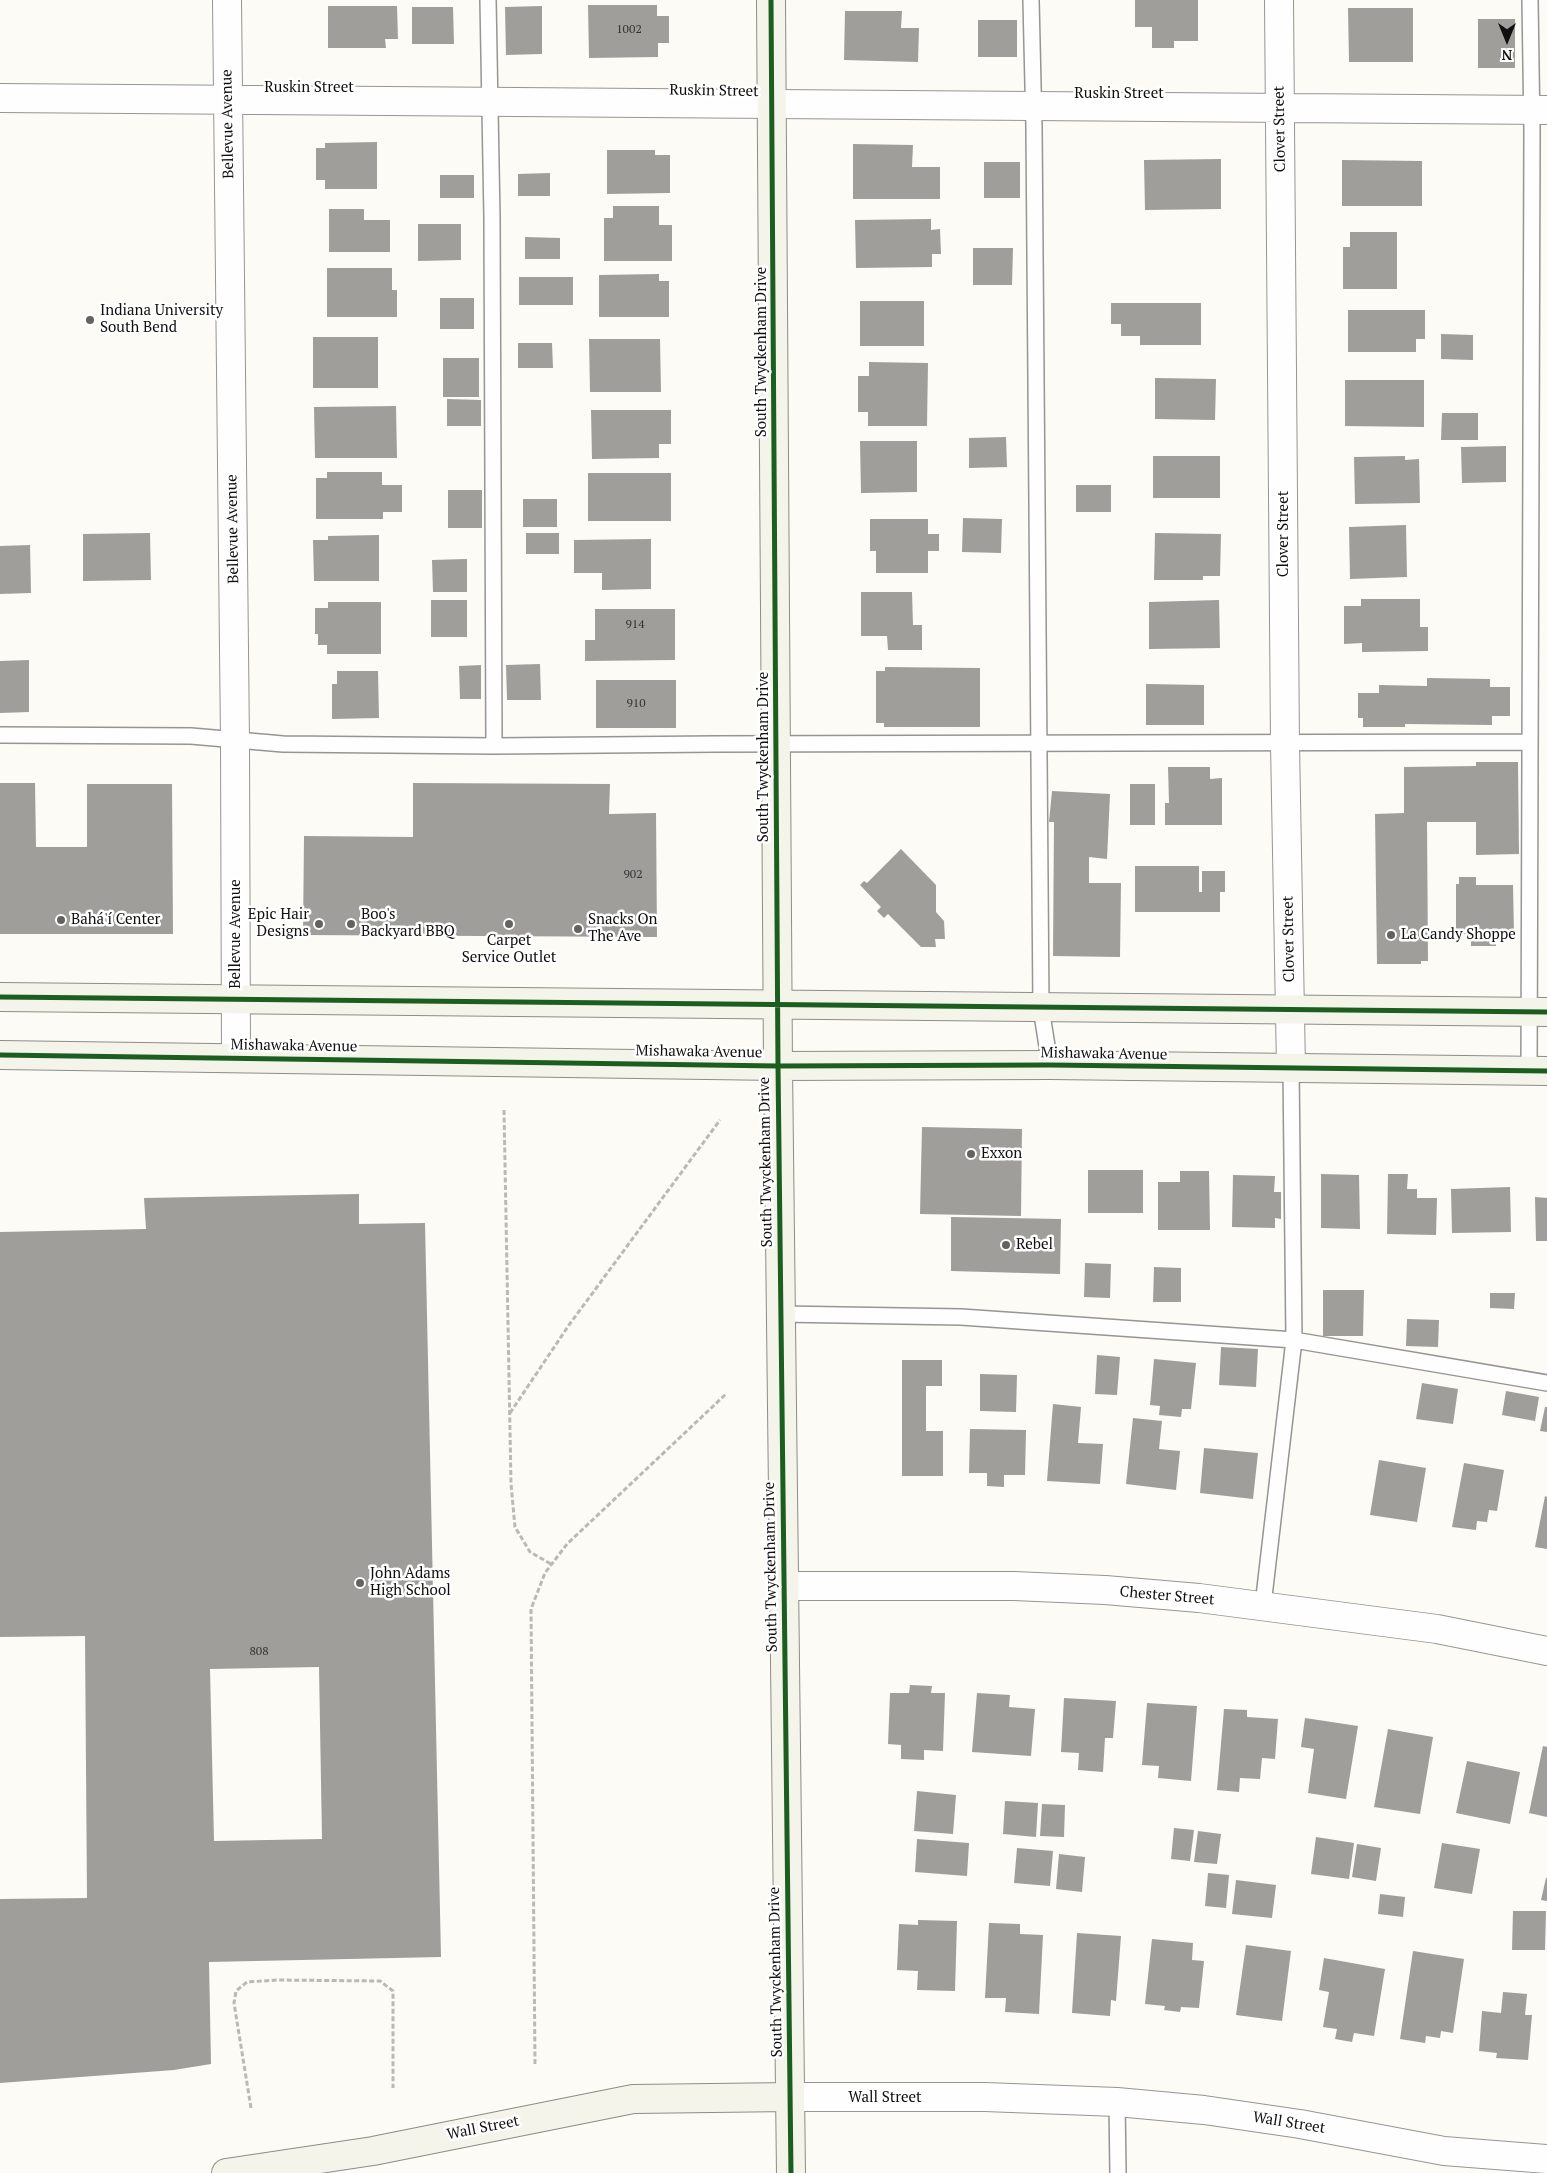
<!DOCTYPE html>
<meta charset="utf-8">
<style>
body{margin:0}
#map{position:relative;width:1547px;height:2173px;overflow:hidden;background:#fcfbf5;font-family:"PT Serif",serif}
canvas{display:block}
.north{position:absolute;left:1482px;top:15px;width:50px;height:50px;-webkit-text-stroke:4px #fff;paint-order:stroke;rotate:180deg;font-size:14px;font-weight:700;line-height:20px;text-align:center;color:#0f0f0f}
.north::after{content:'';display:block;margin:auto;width:18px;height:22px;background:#0f0f0f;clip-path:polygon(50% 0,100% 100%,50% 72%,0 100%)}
</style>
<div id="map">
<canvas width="1547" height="2173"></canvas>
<div class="north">N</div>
</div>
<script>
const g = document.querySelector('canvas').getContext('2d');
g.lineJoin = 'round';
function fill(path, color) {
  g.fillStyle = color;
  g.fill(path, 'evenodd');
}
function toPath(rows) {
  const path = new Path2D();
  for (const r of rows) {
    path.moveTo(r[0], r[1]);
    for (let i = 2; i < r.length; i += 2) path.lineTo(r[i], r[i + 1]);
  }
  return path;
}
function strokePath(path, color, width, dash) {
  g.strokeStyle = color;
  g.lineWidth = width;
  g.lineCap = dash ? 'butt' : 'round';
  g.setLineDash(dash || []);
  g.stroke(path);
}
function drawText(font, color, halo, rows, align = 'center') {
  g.font = font + ' "PT Serif",serif';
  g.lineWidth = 5;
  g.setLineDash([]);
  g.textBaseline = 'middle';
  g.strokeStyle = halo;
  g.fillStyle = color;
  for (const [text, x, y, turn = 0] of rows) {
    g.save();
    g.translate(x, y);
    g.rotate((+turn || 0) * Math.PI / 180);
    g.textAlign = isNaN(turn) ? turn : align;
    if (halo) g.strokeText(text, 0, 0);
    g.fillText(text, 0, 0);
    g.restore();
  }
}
fill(toPath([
 [1135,0,1198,0,1198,41,1174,41,1174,48,1152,48,1152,27,1135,27],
 [588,5,657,5,657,16,669,16,669,43,658,43,658,57,589,58],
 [328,6,397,6,398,39,385,39,386,48,328,48],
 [542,6,542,54,506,55,505,7],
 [412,7,453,7,454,44,412,44],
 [1348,8,1413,8,1413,62,1349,62],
 [845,11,902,11,901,28,919,28,918,62,844,60],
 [1478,19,1515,19,1515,68,1478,68],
 [978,20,1017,20,1017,57,978,57],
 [377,142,377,189,325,189,325,180,316,180,316,148,325,148,325,143],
 [853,144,913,145,912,167,940,167,940,199,853,199],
 [607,150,655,150,655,155,670,155,670,193,607,194],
 [1221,159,1221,209,1145,210,1144,160],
 [1342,160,1422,161,1422,206,1342,206],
 [984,162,1020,162,1020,198,984,198],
 [550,173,550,196,518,196,518,174],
 [440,175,474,175,474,198,440,198],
 [613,206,659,206,659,225,672,225,672,261,604,261,604,218,613,218],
 [329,209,364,209,364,220,390,220,390,252,329,252],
 [931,219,931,230,940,229,941,254,932,254,932,267,856,268,855,220],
 [418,224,461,224,461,260,418,261],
 [1350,232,1397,232,1397,289,1343,289,1343,247,1350,247],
 [525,237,560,238,560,259,525,259],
 [973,248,1013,248,1012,285,973,285],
 [327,268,392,268,392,290,397,290,397,317,327,317],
 [659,274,659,281,669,281,669,317,599,317,599,275],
 [519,277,573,277,573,305,519,305],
 [440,298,474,298,474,329,440,329],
 [860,301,924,301,924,346,860,346],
 [1111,303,1201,303,1201,345,1140,345,1140,336,1121,336,1121,324,1111,324],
 [1348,310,1425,310,1425,339,1416,339,1416,352,1348,352],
 [1441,334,1473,335,1473,360,1441,359],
 [313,337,378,337,378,388,313,388],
 [589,339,660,339,661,392,590,392],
 [518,343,552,343,553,368,518,368],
 [443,358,479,358,479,397,443,397],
 [869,362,928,363,927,426,868,426,868,412,858,412,858,376,869,376],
 [1155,378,1216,379,1215,420,1155,419],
 [1345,380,1424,380,1424,427,1345,426],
 [447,399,481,400,481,426,447,426],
 [396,406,397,458,315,458,314,407],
 [591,410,671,410,671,444,659,444,659,458,592,459],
 [1442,413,1478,413,1478,440,1441,440],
 [1006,437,1007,467,969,468,969,438],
 [860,441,917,441,917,492,861,493],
 [1506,446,1506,482,1462,483,1461,447],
 [1153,456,1220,456,1220,498,1153,498],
 [1405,456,1405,460,1419,459,1420,503,1355,504,1354,457],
 [327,472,382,472,382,485,402,485,402,512,383,512,383,519,316,519,316,478,327,478],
 [588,473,671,473,671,521,588,521],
 [1076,485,1111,485,1111,512,1076,512],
 [448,490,482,490,482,528,448,528],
 [523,499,557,499,557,527,523,527],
 [963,518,1002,519,1001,553,962,552],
 [870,519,928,519,928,534,939,534,939,551,928,551,928,573,876,573,876,551,870,551],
 [1406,525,1407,577,1350,579,1349,527],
 [150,533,151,580,83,581,83,534],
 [526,533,559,533,559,554,526,554],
 [1155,533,1221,534,1220,576,1203,576,1203,580,1154,580],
 [379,535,379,581,314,581,313,540,328,540,328,536],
 [651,539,651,589,602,590,602,573,574,573,574,540],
 [30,545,31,593,0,594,0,546],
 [467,559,467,592,433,592,432,560],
 [861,592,912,592,913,625,922,625,922,650,888,650,887,636,861,636],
 [1361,599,1420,599,1420,627,1428,627,1428,651,1362,652,1362,643,1344,644,1344,606,1361,606],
 [431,600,467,600,467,637,431,637],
 [1219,600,1220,648,1149,649,1149,602],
 [328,602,381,602,381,654,327,654,327,645,318,645,318,634,315,634,315,608,328,608],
 [595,609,675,609,675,660,585,661,585,640,595,640],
 [29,660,29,712,0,713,0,661],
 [540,664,541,700,507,700,506,665],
 [481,665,481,699,460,699,459,666],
 [885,667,980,668,980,727,884,727,884,723,876,723,876,671,885,671],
 [337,671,378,671,379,718,332,719,332,684,337,684],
 [1427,678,1490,679,1490,687,1510,687,1510,716,1492,716,1492,725,1405,724,1405,727,1363,727,1363,718,1358,718,1358,693,1379,693,1379,685,1427,686],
 [596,680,676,680,676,728,596,728],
 [1146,684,1204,685,1204,725,1146,725],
 [1476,762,1518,762,1519,854,1476,855,1476,822,1427,822,1428,961,1421,961,1421,964,1377,964,1375,814,1404,813,1404,767,1476,766],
 [1168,767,1210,767,1210,779,1222,778,1222,825,1165,825,1165,803,1169,803],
 [0,783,35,783,36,847,87,847,87,784,172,784,173,934,0,934],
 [413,783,610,784,609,814,656,813,657,937,303,935,304,836,413,837],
 [1130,784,1155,784,1155,825,1130,825],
 [1052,791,1110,794,1107,859,1089,857,1089,883,1121,883,1120,957,1053,956,1054,822,1049,822],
 [901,849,936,885,936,912,944,921,945,939,935,939,936,947,921,947,888,914,884,918,877,911,881,907,860,885,864,881,867,883],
 [1135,866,1199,866,1199,892,1202,892,1202,871,1225,871,1225,892,1220,892,1220,912,1135,912],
 [1459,877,1476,877,1476,885,1513,885,1514,934,1496,934,1496,946,1471,946,1471,934,1456,934,1456,884,1459,884],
 [922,1127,1022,1129,1021,1216,920,1214],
 [1088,1170,1143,1170,1143,1213,1088,1213],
 [1180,1171,1209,1171,1210,1230,1158,1230,1158,1182,1180,1182],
 [1321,1174,1359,1175,1360,1229,1321,1228],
 [1388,1174,1408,1174,1407,1189,1417,1189,1417,1198,1437,1198,1436,1235,1387,1234],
 [1233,1175,1275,1176,1274,1192,1281,1192,1281,1219,1275,1218,1275,1228,1232,1227],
 [1510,1187,1511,1232,1452,1233,1451,1189],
 [359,1194,359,1224,425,1223,441,1957,209,1962,211,2064,174,2070,0,2083,0,1899,87,1898,85,1636,0,1637,0,1232,146,1229,144,1198],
 [319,1667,322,1839,214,1841,210,1669],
 [1535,1197,1547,1198,1547,1241,1536,1241],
 [951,1217,1061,1219,1060,1274,951,1271],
 [1085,1263,1111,1264,1110,1298,1084,1297],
 [1154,1267,1181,1268,1181,1302,1153,1302],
 [1323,1290,1364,1290,1363,1336,1323,1336],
 [1490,1293,1515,1293,1514,1309,1490,1308],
 [1407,1319,1439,1320,1438,1347,1406,1346],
 [1221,1347,1258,1349,1256,1387,1219,1385],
 [1097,1355,1120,1357,1117,1395,1095,1394],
 [1154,1359,1196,1363,1191,1409,1182,1409,1181,1417,1159,1415,1160,1406,1150,1405],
 [902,1360,942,1360,942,1386,926,1386,926,1431,943,1431,943,1476,902,1476],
 [980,1374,1017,1375,1016,1412,980,1411],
 [1422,1383,1458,1389,1453,1424,1416,1419],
 [1506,1391,1539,1397,1535,1421,1502,1415],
 [1053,1404,1081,1407,1078,1443,1103,1444,1100,1484,1047,1481],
 [1545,1407,1547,1407,1547,1432,1540,1431],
 [1133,1418,1162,1421,1159,1449,1180,1451,1176,1490,1126,1484],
 [970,1429,1026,1430,1025,1475,1004,1475,1004,1487,987,1486,987,1473,969,1473],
 [1204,1448,1258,1453,1253,1499,1200,1493],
 [1379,1460,1426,1468,1417,1522,1370,1515],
 [1464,1463,1504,1470,1497,1511,1489,1510,1487,1522,1477,1521,1476,1530,1452,1527],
 [1545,1496,1547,1497,1547,1549,1535,1547],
 [910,1685,932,1686,931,1693,945,1693,943,1751,924,1750,924,1760,901,1759,901,1745,888,1744,890,1693,909,1693],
 [977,1693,1010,1695,1009,1707,1035,1709,1031,1756,972,1752],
 [1064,1698,1116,1701,1113,1738,1105,1738,1103,1772,1078,1770,1079,1753,1061,1752],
 [1147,1703,1197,1706,1191,1781,1158,1778,1159,1766,1142,1765],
 [1224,1709,1247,1710,1247,1717,1278,1719,1275,1759,1262,1758,1260,1779,1240,1778,1239,1792,1217,1790],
 [1305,1718,1358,1726,1346,1799,1308,1793,1314,1749,1301,1747],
 [1388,1729,1433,1737,1420,1814,1374,1807],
 [1543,1746,1547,1747,1547,1817,1529,1813],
 [1467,1761,1520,1772,1510,1824,1456,1813],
 [917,1791,956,1795,953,1834,914,1831],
 [1005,1801,1038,1803,1036,1837,1003,1834],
 [1042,1804,1065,1805,1064,1837,1040,1836],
 [1174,1828,1194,1830,1190,1861,1171,1859],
 [1198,1831,1221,1834,1217,1864,1194,1862],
 [1316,1837,1354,1843,1349,1879,1311,1874],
 [917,1839,969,1843,967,1876,915,1872],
 [1442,1843,1480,1849,1472,1894,1434,1888],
 [1357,1844,1381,1848,1376,1881,1352,1877],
 [1017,1848,1053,1851,1050,1886,1014,1883],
 [1059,1854,1085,1857,1082,1892,1056,1889],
 [1208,1873,1229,1875,1226,1908,1205,1906],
 [1546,1878,1547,1878,1547,1901,1541,1900],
 [1236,1880,1276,1885,1272,1918,1232,1914],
 [1380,1894,1405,1897,1403,1917,1378,1914],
 [1513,1911,1546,1911,1545,1950,1512,1950],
 [918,1920,957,1921,955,1991,917,1990,918,1971,897,1970,899,1924,918,1925],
 [989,1923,1020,1924,1020,1934,1043,1935,1039,2014,1005,2012,1006,1998,985,1998],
 [1077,1933,1121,1936,1116,2001,1111,2000,1110,2016,1072,2013],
 [1152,1939,1193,1943,1192,1960,1204,1961,1199,2008,1181,2007,1180,2012,1164,2010,1165,2006,1145,2004],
 [1246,1945,1291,1951,1282,2021,1236,2015],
 [1413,1951,1464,1959,1453,2033,1441,2031,1440,2038,1426,2036,1425,2043,1400,2039],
 [1324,1958,1385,1969,1374,2036,1354,2033,1352,2042,1335,2039,1337,2029,1323,2027,1329,1992,1319,1990],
 [1503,1992,1527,1994,1525,2015,1532,2015,1528,2060,1496,2058,1497,2053,1479,2051,1482,2011,1501,2013]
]), '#a09e9a');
const lane = toPath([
 [488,0,492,218,494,746],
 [1031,0,1034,128,1041,1008,1050,1065],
 [0,735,191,736,283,744,494,746,716,744,1530,742],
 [1529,1071,1532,132,1530,0],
 [781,1314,961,1317,1294,1340,1547,1383],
 [1263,1605,1294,1340,1291,1068],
 [1117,2102,1118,2173]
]);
const street = toPath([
 [227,0,235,741,236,1057],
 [1279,0,1285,744,1291,1068],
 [0,98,1547,110],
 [784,1586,1014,1586,1105,1590,1199,1598,1437,1629,1547,1651],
 [790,2097,985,2097,1117,2102,1204,2110,1300,2124,1444,2151,1547,2159]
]);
const secondary = toPath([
 [771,0,778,1066,791,2173],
 [0,997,1547,1012],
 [0,1055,778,1066,1050,1065,1547,1071],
 [226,2173,373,2151,633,2099,790,2097]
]);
strokePath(lane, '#969593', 18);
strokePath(street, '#969593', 30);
strokePath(secondary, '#8c8c89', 30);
strokePath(toPath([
 [504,1110,511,1484,515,1527,530,1552,551,1564],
 [510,1413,569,1325,720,1120],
 [535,2064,531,1609,545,1573,567,1544,726,1394],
 [251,2108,234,2003,236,1991,247,1982,278,1980,380,1981,393,1991,393,2088]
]), '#b9b9b8', 3, [5, 2.5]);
strokePath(lane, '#fffefe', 15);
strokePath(street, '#fffefe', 28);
strokePath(secondary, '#f5f4eb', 28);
strokePath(toPath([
 [771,0,778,1066,791,2173],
 [0,997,1547,1012],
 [0,1055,778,1066,1050,1065,1547,1071]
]), '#1b5e20', 5);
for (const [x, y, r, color] of [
 [90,320,5,"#626260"],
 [61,920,5,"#626260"],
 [319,924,5,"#626260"],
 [351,924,5,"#626260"],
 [509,924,5,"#626260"],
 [578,929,5,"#626260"],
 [1391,935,5,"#626260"],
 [971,1154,5,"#626260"],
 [1006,1245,5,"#626260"],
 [360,1583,5,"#626260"]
]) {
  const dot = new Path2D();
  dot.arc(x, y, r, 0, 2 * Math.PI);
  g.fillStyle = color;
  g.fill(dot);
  strokePath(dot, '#fff', 2);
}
drawText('12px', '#333332', null, [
 ["1002",629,30],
 ["914",635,625],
 ["910",636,704],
 ["902",633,875],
 ["808",259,1652]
]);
drawText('15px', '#0f0f0f', '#fff', [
 ["Ruskin Street",309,88],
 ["Ruskin Street",714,91,1],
 ["Ruskin Street",1119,94],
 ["Bellevue Avenue",228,124,-91],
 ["Clover Street",1280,129,-91],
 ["South Twyckenham Drive",762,352,-90],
 ["Bellevue Avenue",233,529,-91],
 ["Clover Street",1284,534,-90],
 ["South Twyckenham Drive",764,757,-90],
 ["Bellevue Avenue",236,934,-90],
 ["Clover Street",1289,939,-91],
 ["Mishawaka Avenue",294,1046,1],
 ["Mishawaka Avenue",699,1052,1],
 ["Mishawaka Avenue",1104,1054,1],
 ["South Twyckenham Drive",766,1162,-91],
 ["South Twyckenham Drive",771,1567,-91],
 ["Chester Street",1167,1596,5],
 ["South Twyckenham Drive",776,1972,-91],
 ["Wall Street",885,2098],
 ["Wall Street",1289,2123,9],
 ["Wall Street",483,2128,-11]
]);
drawText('15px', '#0f0f0f', '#fff', [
 ["Indiana University",100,311],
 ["South Bend",100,328],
 ["Epic Hair",309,915,"right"],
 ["Designs",309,932,"right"],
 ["Boo's",361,915],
 ["Backyard BBQ",361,932],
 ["Bahá'í Center",71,920],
 ["Snacks On",588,920],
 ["The Ave",588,937],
 ["La Candy Shoppe",1401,935],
 ["Carpet",509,941,"center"],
 ["Service Outlet",509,958,"center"],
 ["Exxon",981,1154],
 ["Rebel",1016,1245],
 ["John Adams",370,1574],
 ["High School",370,1591]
], 'left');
</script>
